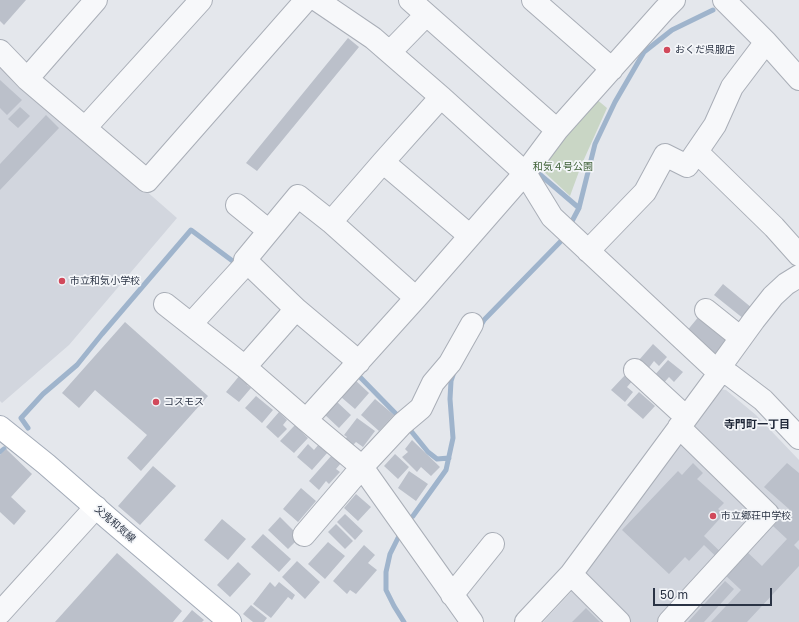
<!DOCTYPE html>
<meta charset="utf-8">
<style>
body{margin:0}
#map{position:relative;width:799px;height:622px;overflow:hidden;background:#e4e7ec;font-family:"Golos Text",sans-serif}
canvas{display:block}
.scale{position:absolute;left:653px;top:588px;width:119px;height:18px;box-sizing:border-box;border:2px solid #2b3445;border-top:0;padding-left:5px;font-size:12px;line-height:14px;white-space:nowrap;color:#2b3445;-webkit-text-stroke:3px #f4f6f9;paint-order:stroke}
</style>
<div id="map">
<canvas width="799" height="622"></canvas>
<div class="scale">50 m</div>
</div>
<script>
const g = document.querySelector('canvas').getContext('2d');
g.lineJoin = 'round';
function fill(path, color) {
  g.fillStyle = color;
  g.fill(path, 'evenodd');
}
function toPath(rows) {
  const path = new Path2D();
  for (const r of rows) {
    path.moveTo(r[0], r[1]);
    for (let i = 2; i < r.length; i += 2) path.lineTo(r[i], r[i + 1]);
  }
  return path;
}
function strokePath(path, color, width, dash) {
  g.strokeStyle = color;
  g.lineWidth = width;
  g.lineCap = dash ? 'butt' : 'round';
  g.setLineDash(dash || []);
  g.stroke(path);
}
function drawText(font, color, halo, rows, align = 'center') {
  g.font = font + ' "Golos Text","Noto Sans JP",sans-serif';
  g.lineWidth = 3.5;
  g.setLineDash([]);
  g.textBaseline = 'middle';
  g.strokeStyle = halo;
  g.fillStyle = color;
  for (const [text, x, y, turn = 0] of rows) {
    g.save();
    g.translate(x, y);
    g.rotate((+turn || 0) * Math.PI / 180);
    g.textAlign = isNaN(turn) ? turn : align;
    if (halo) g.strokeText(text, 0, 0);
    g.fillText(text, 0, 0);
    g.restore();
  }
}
fill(toPath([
 [0,63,177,218,69,345,2,403,0,401],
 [718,389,726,390,756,415,799,460,799,622,543,622,572,591,587,572]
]), '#d2d6de');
fill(toPath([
 [595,98,607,108,581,166,570,196,541,169]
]), '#c9d6c5');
strokePath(toPath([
 [537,172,579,208],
 [570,225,579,208,595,144,615,102,644,52,672,30,713,10],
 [480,327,484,320,563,239],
 [358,375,400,418],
 [407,426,428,452,437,459,449,458],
 [28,428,21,418,43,394,77,365,102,334,191,230,238,265],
 [0,452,4,449],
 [413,516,446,470,453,438,450,399,451,381,454,372],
 [398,538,390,554,386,572,386,590,394,606,404,622]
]), '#9fb4cc', 5);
fill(toPath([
 [0,0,26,0,4,25,0,21],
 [348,38,359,47,257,171,246,163],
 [0,80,22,100,7,115,0,108],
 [20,107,30,116,18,128,8,119],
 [46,115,59,128,0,190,0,164],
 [723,284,752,308,744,319,714,295],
 [700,315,731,339,716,357,686,332],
 [125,322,208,396,141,471,127,458,147,435,95,390,79,408,62,393],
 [653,344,667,357,659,366,654,361,648,369,639,360],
 [668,360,683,372,674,382,669,377,662,385,653,377],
 [627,373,634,379,627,387,633,392,625,402,611,390],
 [240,375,249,383,247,385,251,388,239,402,226,392],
 [355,380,369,393,355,409,341,397],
 [639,392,655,406,643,419,627,405],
 [256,396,273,410,262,423,245,408],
 [375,399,394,415,379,431,361,415],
 [336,401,351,415,339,428,324,414],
 [279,412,287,420,283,425,287,429,278,438,266,427],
 [357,418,375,431,363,447,356,442,353,445,345,439,347,437,344,435],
 [295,425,308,438,294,453,280,441],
 [412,440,440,467,431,476,421,467,417,472,402,457,408,452,405,449],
 [308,444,314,450,319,444,328,452,312,470,297,457],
 [6,449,32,474,11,497,26,511,14,525,0,512,0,455],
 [395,454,409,467,398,479,384,466],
 [332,455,341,463,336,469,340,472,329,484,326,481,319,490,309,481],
 [693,463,703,473,697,479,724,503,718,509,724,514,704,536,729,560,746,551,762,566,787,539,773,526,789,509,764,487,787,463,799,473,799,540,794,545,799,550,799,566,747,622,711,622,741,590,724,574,729,569,704,545,689,561,685,557,669,574,622,530,678,471,682,475],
 [153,466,176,486,140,525,118,506],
 [409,471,428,484,416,501,398,488],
 [301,488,316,501,298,522,283,509],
 [356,494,371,507,358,521,344,508],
 [345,514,363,531,355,540,337,522],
 [280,517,300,537,288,549,268,530],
 [222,519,246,539,228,560,204,540],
 [336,524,353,541,345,549,328,532],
 [263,534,291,559,279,572,251,547],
 [328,542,345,556,325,579,308,564],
 [364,545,375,555,368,563,377,570,356,594,350,590,347,594,333,581],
 [117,553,182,611,173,622,55,622],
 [297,561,320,582,305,599,282,577],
 [238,562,251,574,230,597,217,585],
 [725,581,734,589,704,622,688,622],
 [270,582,275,587,279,582,295,595,292,600,288,597,271,618,253,604],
 [251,605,267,618,264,622,253,622,243,614],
 [586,608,600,622,572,622],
 [192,610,204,620,202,622,182,622]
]), '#bbc0ca');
const minor = toPath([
 [317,0,373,38,441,97,525,173,552,217,717,371,730,375,763,400,799,438],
 [410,0,557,130],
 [533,0,612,69],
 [724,0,766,42,799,79],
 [0,51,27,79,147,181,306,0],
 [390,52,426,15],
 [27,79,96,0],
 [85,128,201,0],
 [697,152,774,227,799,255],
 [383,162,470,236],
 [237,205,269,231],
 [331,222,383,162,441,97],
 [588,251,645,192,665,155,687,166,715,125,732,87,766,42],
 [165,304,245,367,306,420,362,467,472,622],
 [706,310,741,338],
 [191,324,244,266,245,260],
 [359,362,296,309,245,260,298,196,331,222,416,298],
 [245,367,296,309],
 [635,370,686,417],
 [306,420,416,298,470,236,525,173,557,130,664,10,674,0],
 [304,535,362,467,402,424,421,408,433,383,450,363,472,324],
 [571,574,619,622],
 [452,595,493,544],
 [0,613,96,507],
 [526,622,571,574,715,379,717,371,754,320,773,296,786,284,799,276],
 [669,622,768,514,679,427]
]);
const major = toPath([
 [0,427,46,464,109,519,230,622]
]);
strokePath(minor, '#a9aeb7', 24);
strokePath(major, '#a3abb8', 24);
strokePath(minor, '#f7f8fa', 22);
strokePath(major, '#fff', 22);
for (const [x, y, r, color] of [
 [667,50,4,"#d1495b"],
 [62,281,4,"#d1495b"],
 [156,402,4,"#d1495b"],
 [713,516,4,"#d1495b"]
]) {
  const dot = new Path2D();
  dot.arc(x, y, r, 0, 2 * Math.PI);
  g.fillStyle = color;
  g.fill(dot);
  strokePath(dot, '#f4f6f9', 1.5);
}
drawText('10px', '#2b3445', '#f4f6f9', [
 ["おくだ呉服店",675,50],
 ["市立和気小学校",70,281],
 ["コスモス",164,402],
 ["市立郷荘中学校",721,516]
], 'left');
drawText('10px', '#3f6138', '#f4f6f9', [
 ["和気４号公園",563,167]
]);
drawText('10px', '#2b3445', '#f4f6f9', [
 ["父鬼和気線",115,524,41]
]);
drawText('bold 11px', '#1d2536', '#f4f6f9', [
 ["寺門町一丁目",757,425]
]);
</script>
